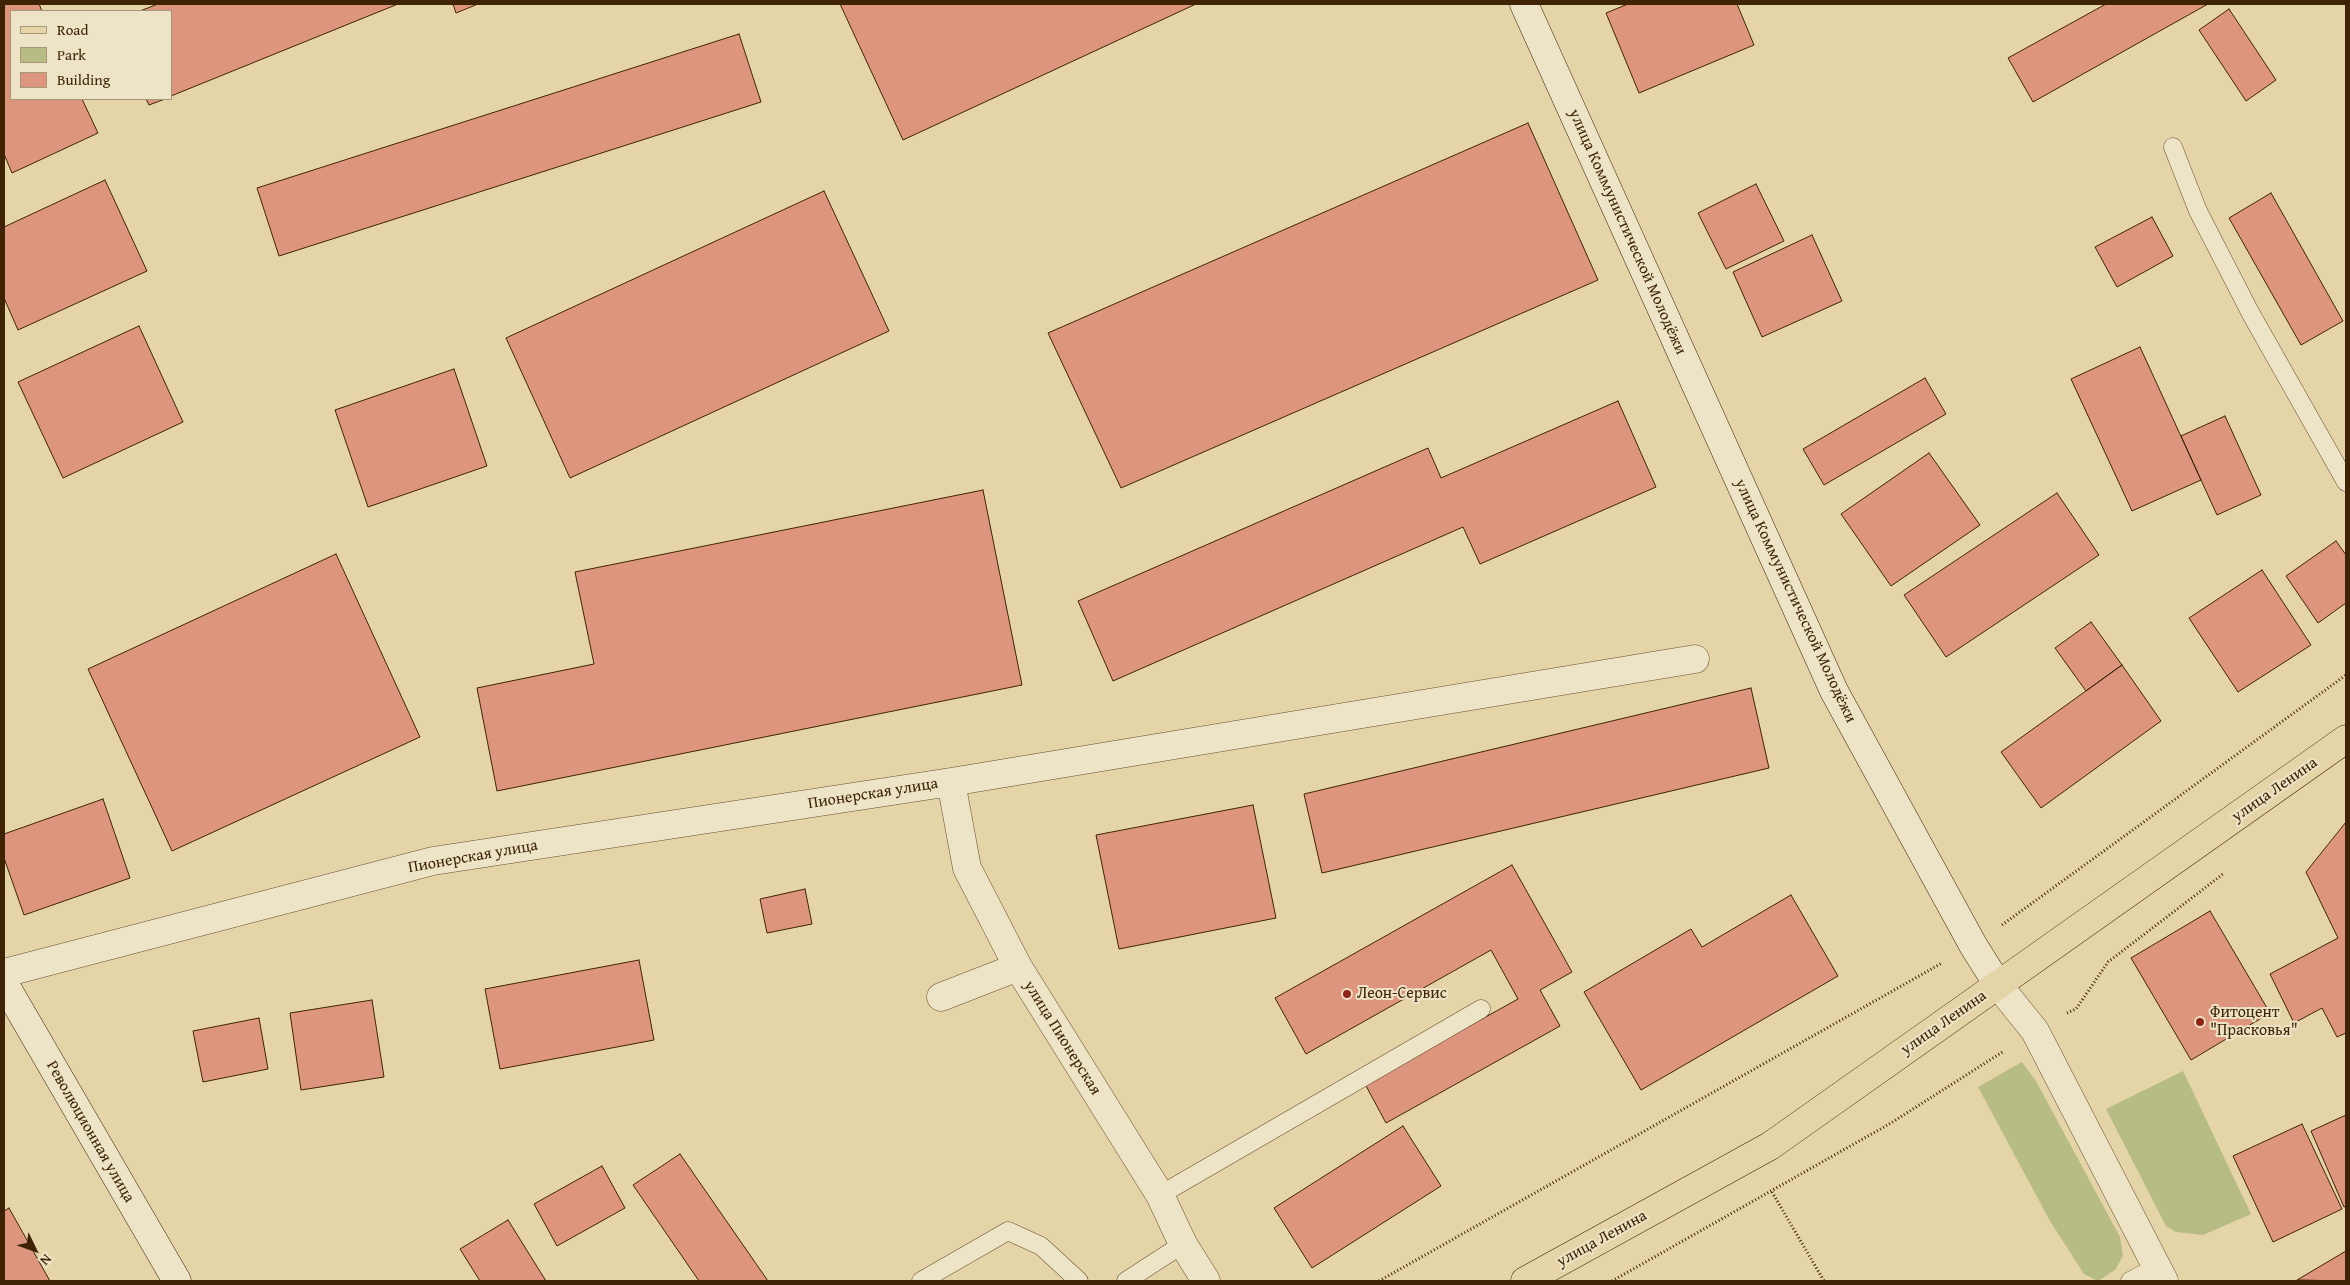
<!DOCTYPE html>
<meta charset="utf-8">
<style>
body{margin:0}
#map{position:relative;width:2350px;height:1285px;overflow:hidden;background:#e4d4a8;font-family:"Gentium Book Plus",serif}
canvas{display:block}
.frame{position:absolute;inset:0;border:5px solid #3e2405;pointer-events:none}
.legend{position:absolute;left:10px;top:10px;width:162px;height:90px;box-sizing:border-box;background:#ede3c6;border:1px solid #a79779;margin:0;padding:6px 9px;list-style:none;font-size:15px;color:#3e2405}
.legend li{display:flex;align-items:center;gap:10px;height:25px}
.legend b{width:25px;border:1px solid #a79779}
.north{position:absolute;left:10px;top:1225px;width:50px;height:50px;-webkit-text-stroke:4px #ede3c6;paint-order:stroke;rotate:132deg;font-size:14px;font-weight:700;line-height:20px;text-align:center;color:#3e2405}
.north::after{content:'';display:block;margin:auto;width:18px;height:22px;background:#3e2405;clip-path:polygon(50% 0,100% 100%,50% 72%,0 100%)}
</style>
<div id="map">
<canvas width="2350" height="1285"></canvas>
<div class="frame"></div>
<ul class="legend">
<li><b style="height:6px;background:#e4d4a8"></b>Road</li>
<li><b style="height:14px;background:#b7bc85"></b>Park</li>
<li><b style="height:14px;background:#de957d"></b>Building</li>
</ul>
<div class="north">N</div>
</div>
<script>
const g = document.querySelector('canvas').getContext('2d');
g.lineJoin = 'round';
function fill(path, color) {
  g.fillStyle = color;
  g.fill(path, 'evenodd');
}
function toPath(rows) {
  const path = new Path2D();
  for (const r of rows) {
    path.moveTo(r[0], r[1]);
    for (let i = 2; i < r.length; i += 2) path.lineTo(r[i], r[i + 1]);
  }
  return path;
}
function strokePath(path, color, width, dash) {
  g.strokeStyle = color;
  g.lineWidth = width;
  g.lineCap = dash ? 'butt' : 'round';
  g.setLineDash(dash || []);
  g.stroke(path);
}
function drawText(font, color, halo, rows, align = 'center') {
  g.font = font + ' "Gentium Book Plus",serif';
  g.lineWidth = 4;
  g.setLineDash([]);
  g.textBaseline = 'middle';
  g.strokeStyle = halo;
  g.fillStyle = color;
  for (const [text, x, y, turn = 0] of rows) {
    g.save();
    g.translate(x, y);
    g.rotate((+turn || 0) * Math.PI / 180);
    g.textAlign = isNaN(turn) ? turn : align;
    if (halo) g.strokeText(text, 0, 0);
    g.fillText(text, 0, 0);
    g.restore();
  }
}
fill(toPath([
 [2022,1062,2036,1081,2120,1237,2123,1256,2115,1270,2098,1281,2084,1274,2050,1221,1978,1087],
 [2183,1071,2251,1214,2203,1235,2176,1232,2166,1226,2106,1109]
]), '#b7bc85');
const building = toPath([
 [4,4,39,4,42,11,11,11,11,99,82,99,98,133,12,173,4,154,4,4],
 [158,4,398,4,171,96,171,11,140,11,158,4],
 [453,4,478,4,456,13,453,4],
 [840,4,1196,4,903,140,840,4],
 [1628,4,1737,4,1754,45,1639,93,1606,13,1628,4],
 [2106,4,2208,4,2033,102,2008,58,2106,4],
 [2229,9,2276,80,2246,101,2199,30,2229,9],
 [739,34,761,102,279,256,257,188,739,34],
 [146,99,165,99,149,105,146,99],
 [1528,123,1598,280,1121,488,1048,333,1528,123],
 [105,180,147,271,18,330,4,298,4,227,105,180],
 [1756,184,1784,241,1726,269,1698,213,1756,184],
 [824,191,889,331,570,478,506,338,824,191],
 [2271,193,2343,321,2301,345,2229,218,2271,193],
 [2152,217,2173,256,2117,287,2095,247,2152,217],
 [1812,235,1842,301,1762,337,1733,272,1812,235],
 [139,326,183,422,63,478,18,382,139,326],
 [2140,347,2201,480,2132,511,2071,379,2140,347],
 [454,369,487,466,368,507,335,410,454,369],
 [1925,378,1946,414,1824,485,1803,449,1925,378],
 [1618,401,1656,487,1480,564,1463,527,1113,681,1078,601,1428,448,1441,478,1618,401],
 [2225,416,2261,495,2217,515,2181,436,2225,416],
 [1929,453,1980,525,1891,586,1841,514,1929,453],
 [983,490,1022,685,497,791,477,688,594,664,575,572,983,490],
 [2057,493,2099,555,1946,657,1904,595,2057,493],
 [2336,541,2346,555,2346,603,2318,623,2286,576,2336,541],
 [336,554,420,737,172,851,88,669,336,554],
 [2262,570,2311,645,2238,692,2189,618,2262,570],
 [2091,622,2122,665,2086,691,2055,648,2091,622],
 [2122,665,2161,721,2041,808,2001,752,2122,665],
 [1751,688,1769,768,1322,873,1304,794,1751,688],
 [103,799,130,878,24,915,4,858,4,834,103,799],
 [1253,805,1276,918,1119,949,1096,835,1253,805],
 [2346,822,2346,1033,2337,1037,2322,1008,2294,1023,2270,974,2338,938,2306,872,2346,822],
 [1512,865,1572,972,1540,990,1560,1026,1386,1123,1365,1084,1518,999,1491,950,1306,1054,1275,998,1512,865],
 [805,889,812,924,767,933,760,899,805,889],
 [1791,895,1838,976,1641,1090,1584,992,1691,929,1702,947,1791,895],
 [2210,911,2270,1013,2191,1060,2131,958,2210,911],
 [639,960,654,1040,500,1069,485,989,639,960],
 [372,1000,384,1077,301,1090,290,1013,372,1000],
 [259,1018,268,1069,203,1082,193,1031,259,1018],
 [2346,1115,2346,1206,2344,1207,2311,1131,2346,1115],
 [2302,1124,2342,1209,2273,1242,2233,1156,2302,1124],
 [1403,1126,1441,1186,1312,1268,1274,1208,1403,1126],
 [680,1154,768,1281,699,1281,633,1185,680,1154],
 [602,1166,625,1208,557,1246,534,1204,602,1166],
 [9,1208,50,1281,4,1281,4,1211,9,1208],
 [508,1220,546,1281,480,1281,460,1249,508,1220],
 [2346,1251,2346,1281,2297,1280,2346,1251]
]);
fill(building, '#de957d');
strokePath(building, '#3e2405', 1);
const lane = toPath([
 [2173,147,2198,211,2251,314,2346,482],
 [1160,1195,1481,1009],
 [921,1281,1008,1231,1041,1246,1079,1281],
 [1126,1281,1183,1244],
 [2130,1281,2156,1267]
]);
const street = toPath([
 [951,782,967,868,1018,967,1160,1195,1183,1244,1206,1281],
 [4,973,433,861,951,782,1695,659],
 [1998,985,2035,1031,2164,1281],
 [941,997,1018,967]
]);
const secondary = toPath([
 [1524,4,1834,691,1973,945,1998,985],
 [4,983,177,1281]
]);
const primary = toPath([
 [1525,1281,1770,1146,2346,739]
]);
strokePath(lane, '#68502e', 19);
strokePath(street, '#68502e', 29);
strokePath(secondary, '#3e2405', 29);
strokePath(primary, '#3e2405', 29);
strokePath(toPath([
 [2002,925,2346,675],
 [2067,1013,2076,1009,2108,962,2223,874],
 [1772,1192,1824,1281],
 [1379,1281,1942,963],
 [1612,1281,1891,1123,2004,1051]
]), '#3e2405', 3, [1, 2.5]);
strokePath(lane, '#ede3c6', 18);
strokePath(street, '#ede3c6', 28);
strokePath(secondary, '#ede3c6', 28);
strokePath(primary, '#e4d4a8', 28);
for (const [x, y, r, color] of [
 [1347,994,5,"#8f2418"],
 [2200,1022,5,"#8f2418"]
]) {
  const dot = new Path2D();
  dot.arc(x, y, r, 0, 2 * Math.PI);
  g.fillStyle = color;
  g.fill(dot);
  strokePath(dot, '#ede3c6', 2);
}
drawText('16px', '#3e2405', '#ede3c6', [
 ["улица Коммунистической Молодёжи",1627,232,66],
 ["улица Коммунистической Молодёжи",1795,601,65],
 ["улица Ленина",2275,790,-35],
 ["Пионерская улица",873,794,-9],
 ["Пионерская улица",473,857,-10],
 ["улица Ленина",1944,1023,-35],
 ["улица Пионерская",1062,1038,58],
 ["Революционная улица",90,1132,60],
 ["улица Ленина",1602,1239,-29]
]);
drawText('16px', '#3e2405', '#ede3c6', [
 ["Леон-Сервис",1357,994],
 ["Фитоцент",2210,1013],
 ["\"Прасковья\"",2210,1031]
], 'left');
</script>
